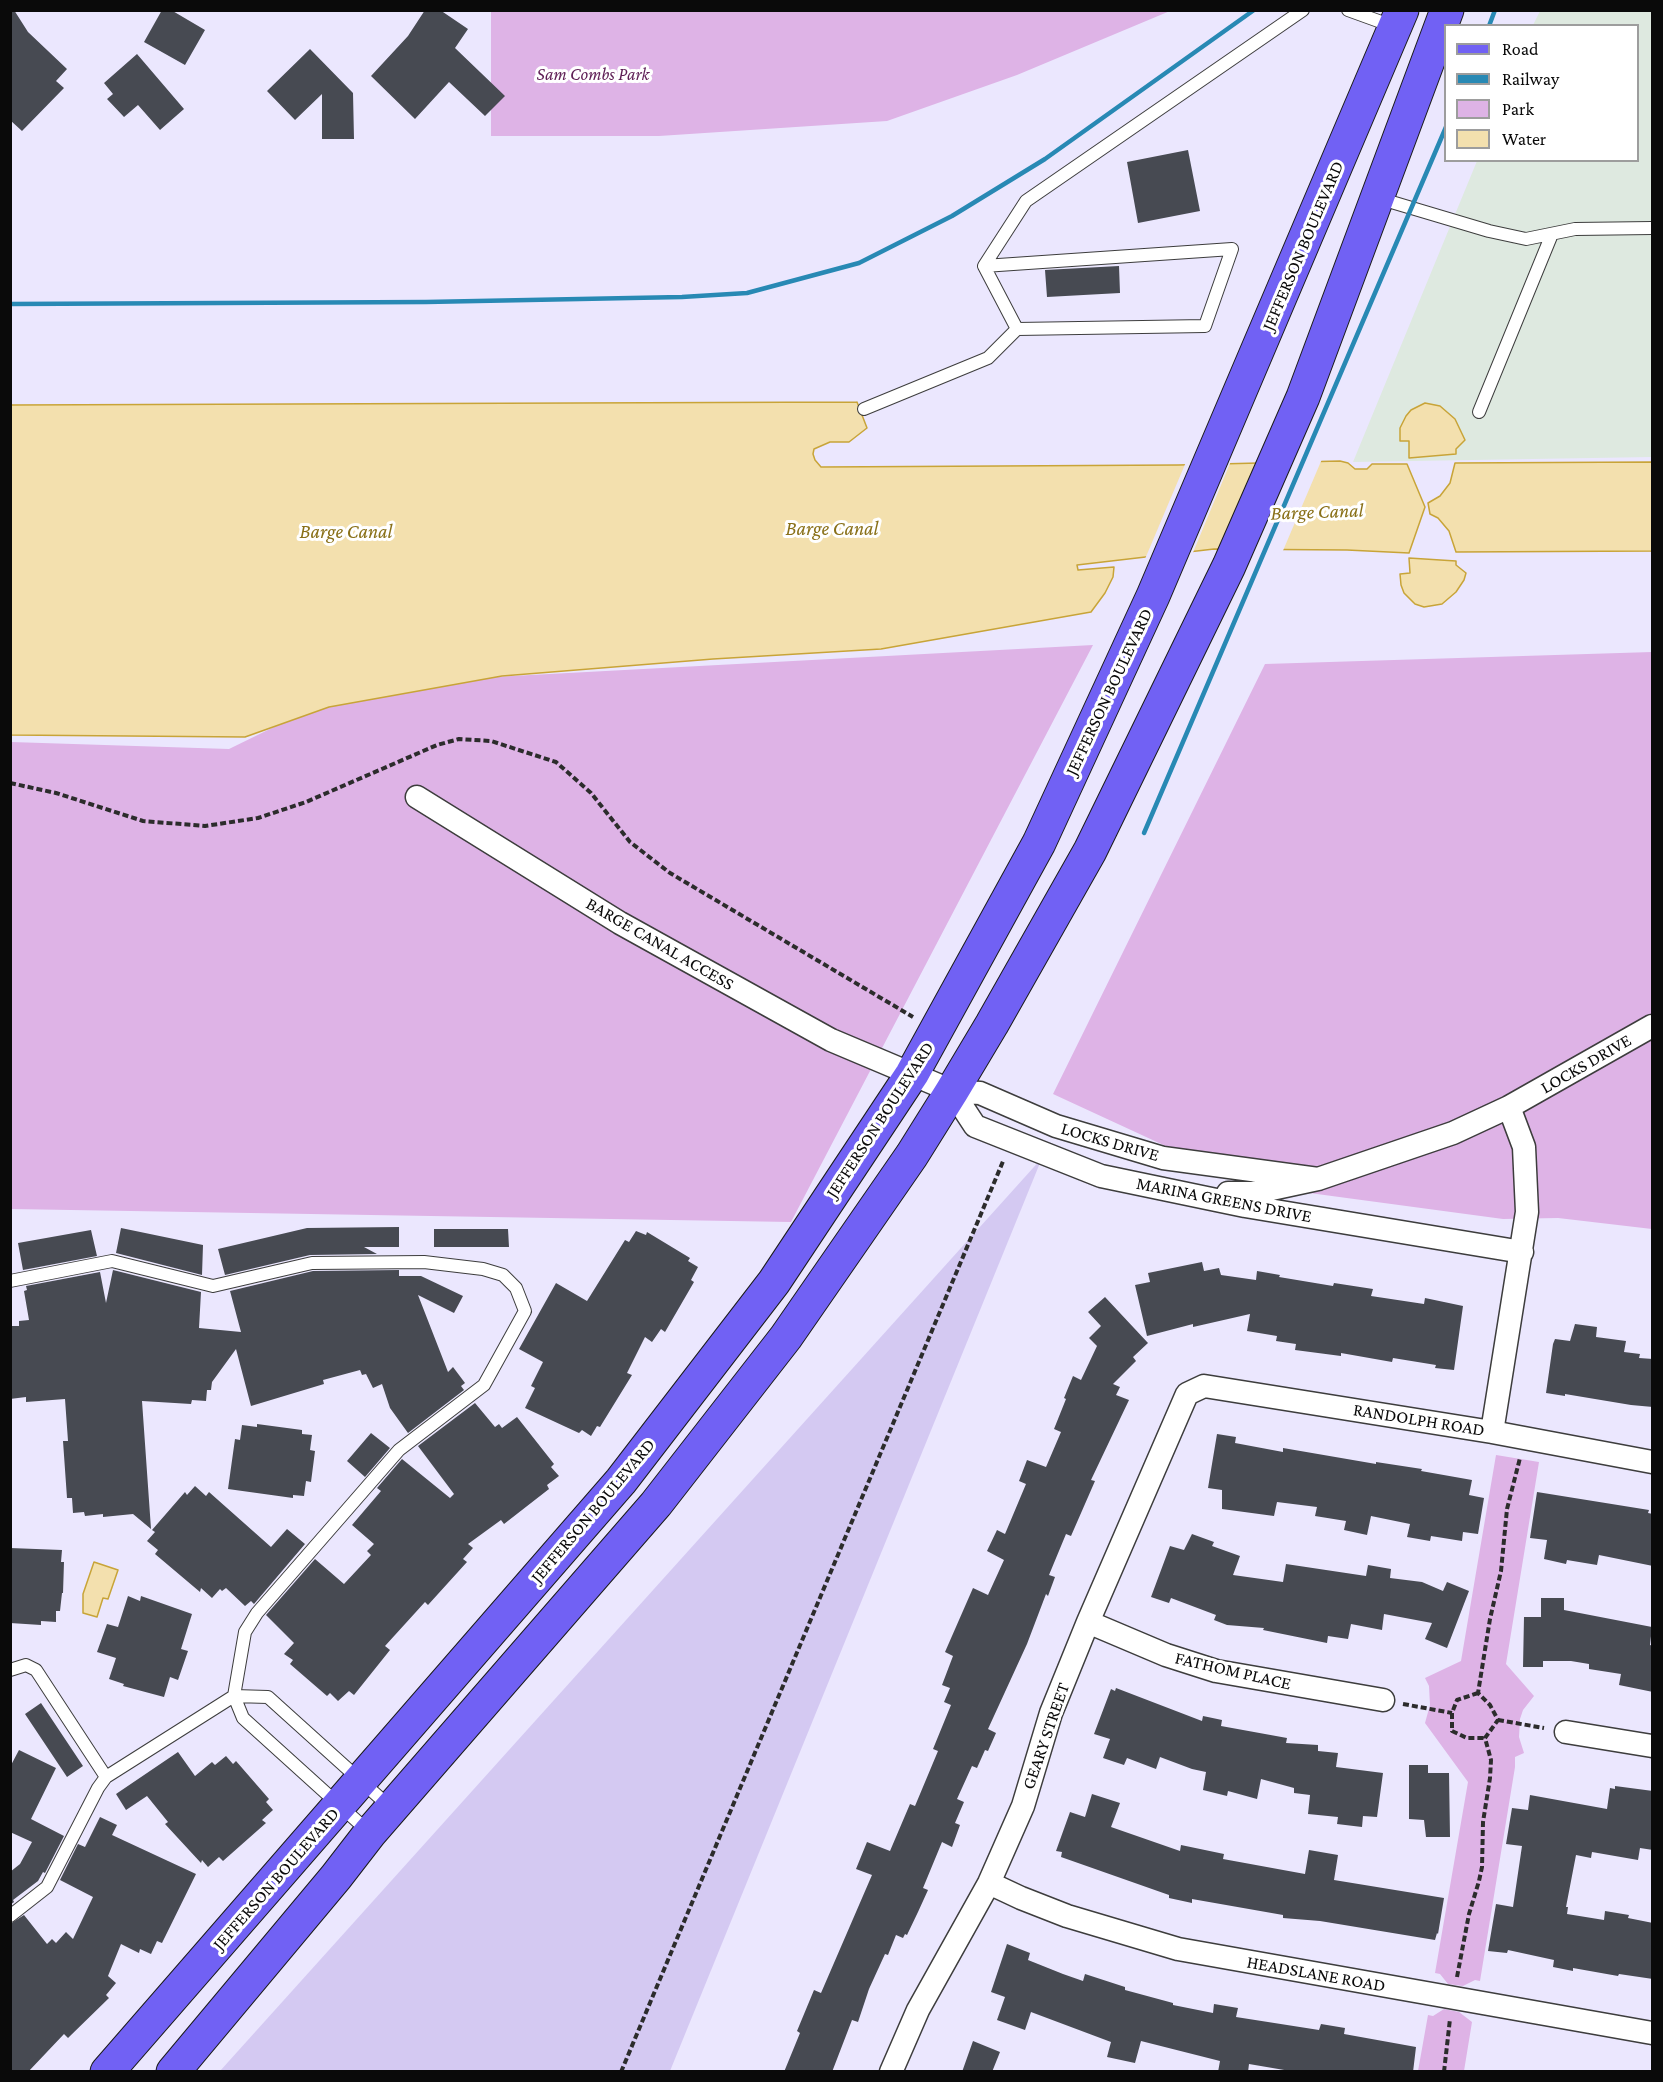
<!DOCTYPE html>
<style>
body{margin:0}
#map{position:relative;width:1663px;height:2082px;overflow:hidden;background:#ebe7fe;font-family:"Crimson Pro",serif}
canvas{display:block}
.frame{position:absolute;inset:0;border:12px solid #0a0a0a;pointer-events:none}
.legend{position:absolute;left:1444px;top:24px;width:195px;height:138px;box-sizing:border-box;background:#fff;border:2px solid #9d9d9d;margin:0;padding:8px 10px;list-style:none;font-size:18px;color:#0a0a0a}
.legend li{display:flex;align-items:center;gap:12px;height:30px}
.legend b{width:30px;border:2px solid #9d9d9d}
</style>
<div id="map">
<canvas width="1663" height="2082"></canvas>
<div class="frame"></div>
<ul class="legend">
<li><b style="height:8px;background:#7161f4"></b>Road</li>
<li><b style="height:8px;background:#2889b4"></b>Railway</li>
<li><b style="height:16px;background:#deb3e6"></b>Park</li>
<li><b style="height:16px;background:#f3e0ae"></b>Water</li>
</ul>
</div>
<script>
const g = document.querySelector('canvas').getContext('2d');
g.lineJoin = 'round';
function fill(path, color) {
  g.fillStyle = color;
  g.fill(path, 'evenodd');
}
function toPath(rows) {
  const path = new Path2D();
  for (const r of rows) {
    path.moveTo(r[0], r[1]);
    for (let i = 2; i < r.length; i += 2) path.lineTo(r[i], r[i + 1]);
  }
  return path;
}
function strokePath(path, color, width, dash) {
  g.strokeStyle = color;
  g.lineWidth = width;
  g.lineCap = dash ? 'butt' : 'round';
  g.setLineDash(dash || []);
  g.stroke(path);
}
function drawText(font, color, halo, rows, align = 'center') {
  g.font = font + ' "Crimson Pro",serif';
  g.lineWidth = 6;
  g.setLineDash([]);
  g.textBaseline = 'middle';
  g.strokeStyle = halo;
  g.fillStyle = color;
  for (const [text, x, y, turn = 0] of rows) {
    g.save();
    g.translate(x, y);
    g.rotate((+turn || 0) * Math.PI / 180);
    g.textAlign = isNaN(turn) ? turn : align;
    if (halo) g.strokeText(text, 0, 0);
    g.fillText(text, 0, 0);
    g.restore();
  }
}
fill(toPath([
 [1540,11,1652,11,1652,457,1353,462,1477,161,1638,160,1638,26,1533,25]
]), '#dee9e0');
fill(toPath([
 [1042,1158,670,2071,220,2071]
]), '#d4c9f2');
fill(toPath([
 [491,11,1170,11,1017,75,887,121,659,136,491,136],
 [1093,645,791,1222,11,1209,11,742,229,749,362,684],
 [1652,652,1652,1229,1558,1218,1503,1219,1250,1185,1053,1094,1265,664],
 [1496,1455,1539,1462,1506,1664,1534,1696,1523,1710,1520,1719,1519,1737,1524,1753,1515,1757,1515,1767,1480,1981,1475,1980,1463,1986,1448,1984,1440,1974,1435,1973,1468,1782,1425,1723,1430,1705,1429,1686,1425,1678,1461,1661],
 [1444,2009,1459,2012,1472,2022,1464,2071,1418,2071,1428,2015,1433,2016]
]), '#deb3e6');
const water = toPath([
 [857,402,867,428,849,442,830,442,814,449,813,454,815,460,821,467,1178,465,1340,461,1348,463,1355,469,1367,469,1372,464,1407,464,1425,507,1409,553,1347,550,1214,549,1077,565,1078,570,1114,567,1113,577,1105,593,1091,612,881,649,713,659,502,676,329,707,245,737,11,735,11,405,857,402],
 [1425,403,1440,406,1455,419,1465,440,1456,449,1456,454,1409,458,1409,441,1400,441,1400,428,1406,416,1411,410,1425,403],
 [1652,462,1652,551,1456,552,1449,531,1438,518,1430,514,1428,503,1440,496,1450,483,1455,463,1652,462],
 [1409,558,1456,561,1456,565,1466,573,1464,580,1456,592,1442,604,1424,607,1415,604,1404,593,1401,585,1400,574,1410,573,1409,558],
 [94,1562,118,1570,108,1599,103,1598,97,1617,83,1613,83,1594,94,1562]
]);
fill(water, '#f3e0ae');
strokePath(water, '#c8a438', 1.5);
fill(toPath([
 [1322,459,1282,553,1218,552,1257,460],
 [1231,461,1192,555,1145,559,1186,462]
]), '#ebe7fe');
fill(toPath([
 [10,10,14,10,28,32,67,69,56,81,64,88,22,131,10,120],
 [162,10,171,10,205,30,185,65,144,42],
 [425,10,440,10,468,29,455,48,505,96,485,116,449,82,415,119,371,76,408,36],
 [310,49,353,93,354,139,322,139,322,94,295,120,267,91],
 [137,54,184,109,160,130,138,105,124,117,107,99,113,94,104,83],
 [1188,150,1200,211,1138,223,1127,162],
 [1119,266,1120,293,1047,297,1045,270],
 [399,1227,399,1247,364,1247,377,1254,310,1255,225,1275,218,1249,307,1228],
 [121,1228,203,1245,202,1275,116,1253],
 [434,1229,508,1229,509,1247,434,1247],
 [91,1230,97,1256,23,1270,18,1243],
 [636,1231,646,1235,647,1232,690,1258,688,1261,698,1267,691,1280,694,1282,665,1332,661,1329,652,1342,645,1337,627,1373,632,1375,600,1427,597,1426,591,1436,582,1430,579,1433,525,1408,535,1388,531,1386,543,1362,519,1349,556,1283,587,1301,625,1240,629,1242],
 [1202,1262,1204,1271,1219,1268,1221,1275,1256,1280,1257,1271,1280,1275,1279,1277,1333,1286,1334,1283,1373,1289,1371,1296,1424,1304,1425,1298,1463,1306,1454,1370,1435,1368,1436,1365,1393,1358,1392,1362,1341,1353,1341,1356,1295,1350,1296,1344,1276,1341,1277,1336,1247,1331,1250,1314,1193,1327,1193,1324,1147,1336,1135,1285,1150,1282,1148,1273],
 [113,1270,201,1292,199,1328,241,1332,230,1291,313,1271,399,1270,399,1276,421,1276,463,1296,454,1313,418,1295,448,1372,453,1367,465,1383,461,1386,464,1390,408,1433,390,1408,382,1384,373,1388,366,1374,362,1375,360,1370,323,1380,324,1384,251,1406,236,1349,212,1382,211,1390,207,1390,206,1401,192,1400,191,1404,142,1401,151,1529,133,1514,103,1517,103,1514,85,1516,84,1512,73,1513,72,1498,67,1498,63,1441,68,1441,65,1399,26,1402,26,1397,10,1399,10,1326,19,1326,19,1321,29,1320,24,1291,27,1290,26,1286,100,1272,106,1303],
 [1105,1297,1148,1343,1133,1357,1136,1361,1113,1384,1120,1387,1116,1395,1129,1400,1091,1480,1095,1481,1071,1536,1066,1534,1049,1575,1055,1577,1048,1596,1046,1594,1027,1644,988,1729,996,1733,988,1751,985,1750,977,1768,972,1766,957,1799,964,1802,955,1823,960,1825,952,1847,942,1842,923,1888,928,1890,918,1912,907,1935,905,1934,903,1938,896,1935,888,1955,885,1954,869,1989,858,2022,852,2020,832,2072,784,2072,800,2033,797,2031,814,1990,821,1993,872,1875,856,1869,867,1842,890,1851,910,1804,915,1806,938,1751,933,1749,951,1705,944,1702,950,1688,942,1685,953,1656,945,1652,973,1588,988,1595,1004,1560,987,1551,997,1530,1005,1534,1026,1484,1019,1481,1027,1460,1046,1467,1061,1432,1054,1429,1066,1399,1064,1398,1073,1376,1081,1380,1097,1346,1089,1338,1101,1326,1088,1312],
 [1575,1324,1597,1327,1596,1337,1626,1341,1624,1352,1640,1354,1639,1358,1653,1359,1653,1407,1631,1405,1565,1394,1565,1396,1546,1393,1553,1344,1555,1339,1570,1341],
 [475,1403,495,1427,499,1424,502,1428,517,1417,554,1464,551,1467,559,1476,547,1485,549,1489,504,1524,501,1520,468,1544,473,1548,463,1559,467,1562,428,1605,425,1602,385,1646,390,1650,354,1695,349,1691,338,1701,330,1693,327,1696,290,1664,293,1660,284,1654,294,1643,266,1615,315,1559,344,1584,371,1555,367,1551,374,1544,352,1525,381,1491,377,1488,402,1459,450,1498,454,1494,418,1446],
 [257,1424,302,1430,302,1434,312,1435,310,1450,315,1451,311,1482,306,1481,304,1496,293,1495,293,1498,228,1489,235,1439,240,1440,242,1425,257,1427],
 [371,1433,390,1448,365,1477,347,1461],
 [1217,1434,1236,1437,1235,1443,1283,1452,1283,1448,1376,1464,1376,1462,1422,1469,1421,1471,1472,1480,1469,1495,1484,1498,1478,1534,1463,1532,1462,1541,1431,1536,1430,1541,1407,1537,1410,1524,1371,1516,1367,1535,1344,1530,1346,1521,1315,1516,1317,1507,1277,1502,1274,1516,1222,1509,1222,1490,1208,1488],
 [195,1486,206,1496,209,1492,271,1547,287,1529,305,1544,254,1604,251,1601,245,1606,226,1588,222,1591,220,1589,212,1598,201,1588,200,1592,155,1554,158,1550,147,1541,155,1532,152,1530,185,1492,187,1495],
 [1537,1492,1649,1510,1648,1513,1653,1514,1653,1566,1599,1555,1597,1565,1567,1560,1566,1564,1544,1559,1547,1540,1530,1538],
 [1192,1534,1214,1542,1212,1546,1240,1556,1233,1575,1283,1582,1286,1564,1366,1576,1368,1565,1391,1569,1390,1578,1422,1582,1443,1591,1447,1582,1469,1591,1447,1648,1425,1639,1432,1623,1384,1614,1382,1630,1351,1624,1348,1639,1328,1636,1327,1643,1263,1630,1264,1628,1227,1625,1214,1620,1216,1615,1171,1598,1169,1603,1151,1597,1170,1546,1184,1550],
 [10,1548,62,1550,61,1562,64,1562,63,1593,62,1593,60,1611,56,1611,56,1622,41,1621,41,1625,10,1623],
 [128,1596,140,1601,141,1596,192,1614,181,1649,188,1651,178,1680,170,1677,164,1697,123,1686,124,1684,109,1679,116,1658,97,1652,107,1624,118,1627],
 [1541,1598,1564,1598,1564,1610,1652,1627,1650,1645,1653,1646,1653,1692,1619,1685,1621,1674,1589,1669,1589,1664,1571,1661,1543,1661,1543,1667,1523,1667,1524,1617,1541,1617],
 [1116,1688,1202,1721,1203,1716,1222,1720,1221,1726,1287,1738,1286,1743,1318,1745,1318,1751,1338,1753,1336,1767,1383,1773,1377,1817,1363,1816,1362,1827,1337,1824,1338,1817,1308,1814,1310,1795,1294,1793,1294,1788,1261,1779,1257,1799,1228,1791,1227,1796,1203,1790,1206,1772,1192,1769,1160,1757,1156,1769,1127,1758,1124,1765,1103,1758,1110,1739,1094,1734,1111,1689,1115,1691],
 [41,1703,83,1766,67,1777,25,1714],
 [19,1750,56,1768,31,1819,64,1836,45,1873,43,1872,38,1881,13,1900,14,1902,10,1905,10,1872,20,1864,32,1842,10,1832,10,1767],
 [178,1752,195,1776,212,1762,215,1765,226,1756,233,1764,236,1761,269,1799,266,1802,273,1810,262,1820,266,1823,223,1861,219,1857,208,1867,202,1860,201,1863,165,1824,168,1822,147,1796,126,1810,116,1794],
 [1409,1765,1428,1765,1428,1773,1449,1773,1450,1837,1426,1837,1424,1820,1409,1819],
 [1615,1786,1653,1791,1653,1850,1640,1848,1638,1860,1592,1852,1591,1858,1576,1855,1566,1907,1568,1907,1567,1914,1604,1920,1605,1911,1629,1915,1628,1918,1653,1923,1653,1979,1619,1974,1618,1976,1573,1968,1573,1971,1553,1967,1554,1960,1508,1950,1507,1953,1488,1951,1496,1904,1513,1907,1522,1846,1506,1844,1512,1808,1528,1810,1530,1795,1607,1809,1610,1788,1615,1789],
 [1092,1794,1120,1803,1111,1827,1180,1851,1181,1845,1224,1854,1223,1859,1305,1874,1309,1850,1338,1855,1334,1880,1444,1898,1438,1934,1437,1933,1435,1940,1320,1921,1283,1918,1283,1915,1192,1899,1192,1903,1169,1898,1169,1895,1061,1857,1062,1852,1056,1851,1070,1812,1085,1817],
 [100,1817,117,1825,112,1835,196,1874,162,1943,157,1941,151,1954,140,1949,139,1953,121,1944,108,1976,116,1983,106,1995,109,1998,68,2038,64,2034,28,2072,10,2072,10,1924,24,1915,47,1944,52,1939,56,1943,66,1932,73,1939,93,1897,60,1880,78,1844,85,1847],
 [1007,1944,1030,1953,1028,1960,1063,1974,1083,1981,1085,1974,1125,1987,1125,1990,1173,2003,1173,2005,1213,2013,1214,2004,1238,2008,1236,2017,1319,2030,1321,2024,1345,2028,1344,2034,1416,2047,1413,2072,1296,2072,1249,2064,1248,2072,1218,2072,1220,2061,1141,2041,1135,2063,1107,2057,1111,2042,1031,2012,1025,2030,997,2020,1005,1997,991,1992],
 [973,2041,1000,2052,992,2072,962,2072]
]), '#474a52');
const service = toPath([
 [1348,10,1395,27],
 [1378,198,1489,231,1526,239,1575,229,1652,228],
 [1232,249,1205,326,1017,329,984,266,1232,249],
 [984,266,1026,201,1303,10],
 [864,409,988,358,1017,329],
 [1479,412,1552,234],
 [10,1281,112,1261,213,1286,312,1263,424,1262,483,1269,503,1275,516,1288,525,1311,484,1385,399,1450,257,1613,245,1632,234,1696,106,1777],
 [10,1670,26,1665,36,1670,106,1777,98,1788,47,1887,10,1916],
 [369,1832,243,1718,234,1696,268,1697,391,1808]
]);
const minor = toPath([
 [417,797,620,923,831,1040,952,1091,980,1093,1056,1126,1163,1158,1318,1179],
 [952,1091,975,1126,1101,1176,1245,1206,1522,1252],
 [1228,1193,1253,1193,1318,1179,1453,1133,1509,1107,1652,1026],
 [1492,1432,1527,1212,1524,1147,1509,1107],
 [1088,1622,1166,1655,1216,1671,1383,1700],
 [1566,1732,1652,1746],
 [989,1883,1021,1898,1067,1916,1178,1949,1652,2033],
 [891,2072,918,2010,989,1883,1023,1806,1051,1713,1088,1622,1187,1394,1204,1386,1492,1432,1652,1462]
]);
const primary = toPath([
 [107,2072,621,1481,774,1282,912,1074,1039,843,1153,596,1402,10],
 [173,2072,336,1877,370,1833,656,1504,786,1337,912,1155,952,1091,992,1024,1090,851,1229,566,1303,397,1447,10]
]);
strokePath(service, '#3d3d3d', 14);
strokePath(minor, '#3d3d3d', 25);
strokePath(primary, '#1b1b1b', 35);
strokePath(toPath([
 [10,783,56,793,143,821,205,826,258,818,306,802,437,745,459,739,491,741,556,762,591,793,630,842,670,873,913,1017],
 [1478,1693,1457,1700,1452,1713,1452,1731,1467,1738,1485,1738],
 [1403,1704,1452,1713],
 [1498,1720,1544,1728],
 [1457,1977,1469,1914,1479,1881,1482,1867,1483,1822,1490,1778,1491,1760,1485,1738,1498,1720,1490,1705,1478,1693,1490,1619,1501,1571,1507,1509,1520,1458],
 [621,2072,1004,1159],
 [1444,2072,1450,2019]
]), '#2c2c2c', 4, [6, 3]);
strokePath(service, '#fff', 12);
strokePath(minor, '#fff', 22);
strokePath(primary, '#7161f4', 33);
strokePath(toPath([
 [1489,26,1495,10],
 [10,304,426,302,682,297,747,293,859,263,952,216,1045,159,1254,10],
 [1144,833,1446,127]
]), '#2889b4', 4.5);
drawText('italic 18px', '#5e1e55', '#fff', [
 ["Sam Combs Park",593,74]
]);
drawText('18px', '#0a0a0a', '#fff', [
 ["JEFFERSON BOULEVARD",1303,246,-67],
 ["JEFFERSON BOULEVARD",1109,692,-65],
 ["BARGE CANAL ACCESS",660,944,30],
 ["LOCKS DRIVE",1586,1064,-30],
 ["JEFFERSON BOULEVARD",880,1120,-57],
 ["LOCKS DRIVE",1110,1142,16],
 ["MARINA GREENS DRIVE",1224,1200,11],
 ["RANDOLPH ROAD",1419,1420,9],
 ["JEFFERSON BOULEVARD",593,1511,-50],
 ["FATHOM PLACE",1233,1671,13],
 ["GEARY STREET",1046,1736,-71],
 ["JEFFERSON BOULEVARD",276,1879,-49],
 ["HEADSLANE ROAD",1316,1974,10]
]);
drawText('italic 20px', '#897018', '#fff', [
 ["Barge Canal",1317,512,-2],
 ["Barge Canal",832,529],
 ["Barge Canal",346,532]
]);
</script>
